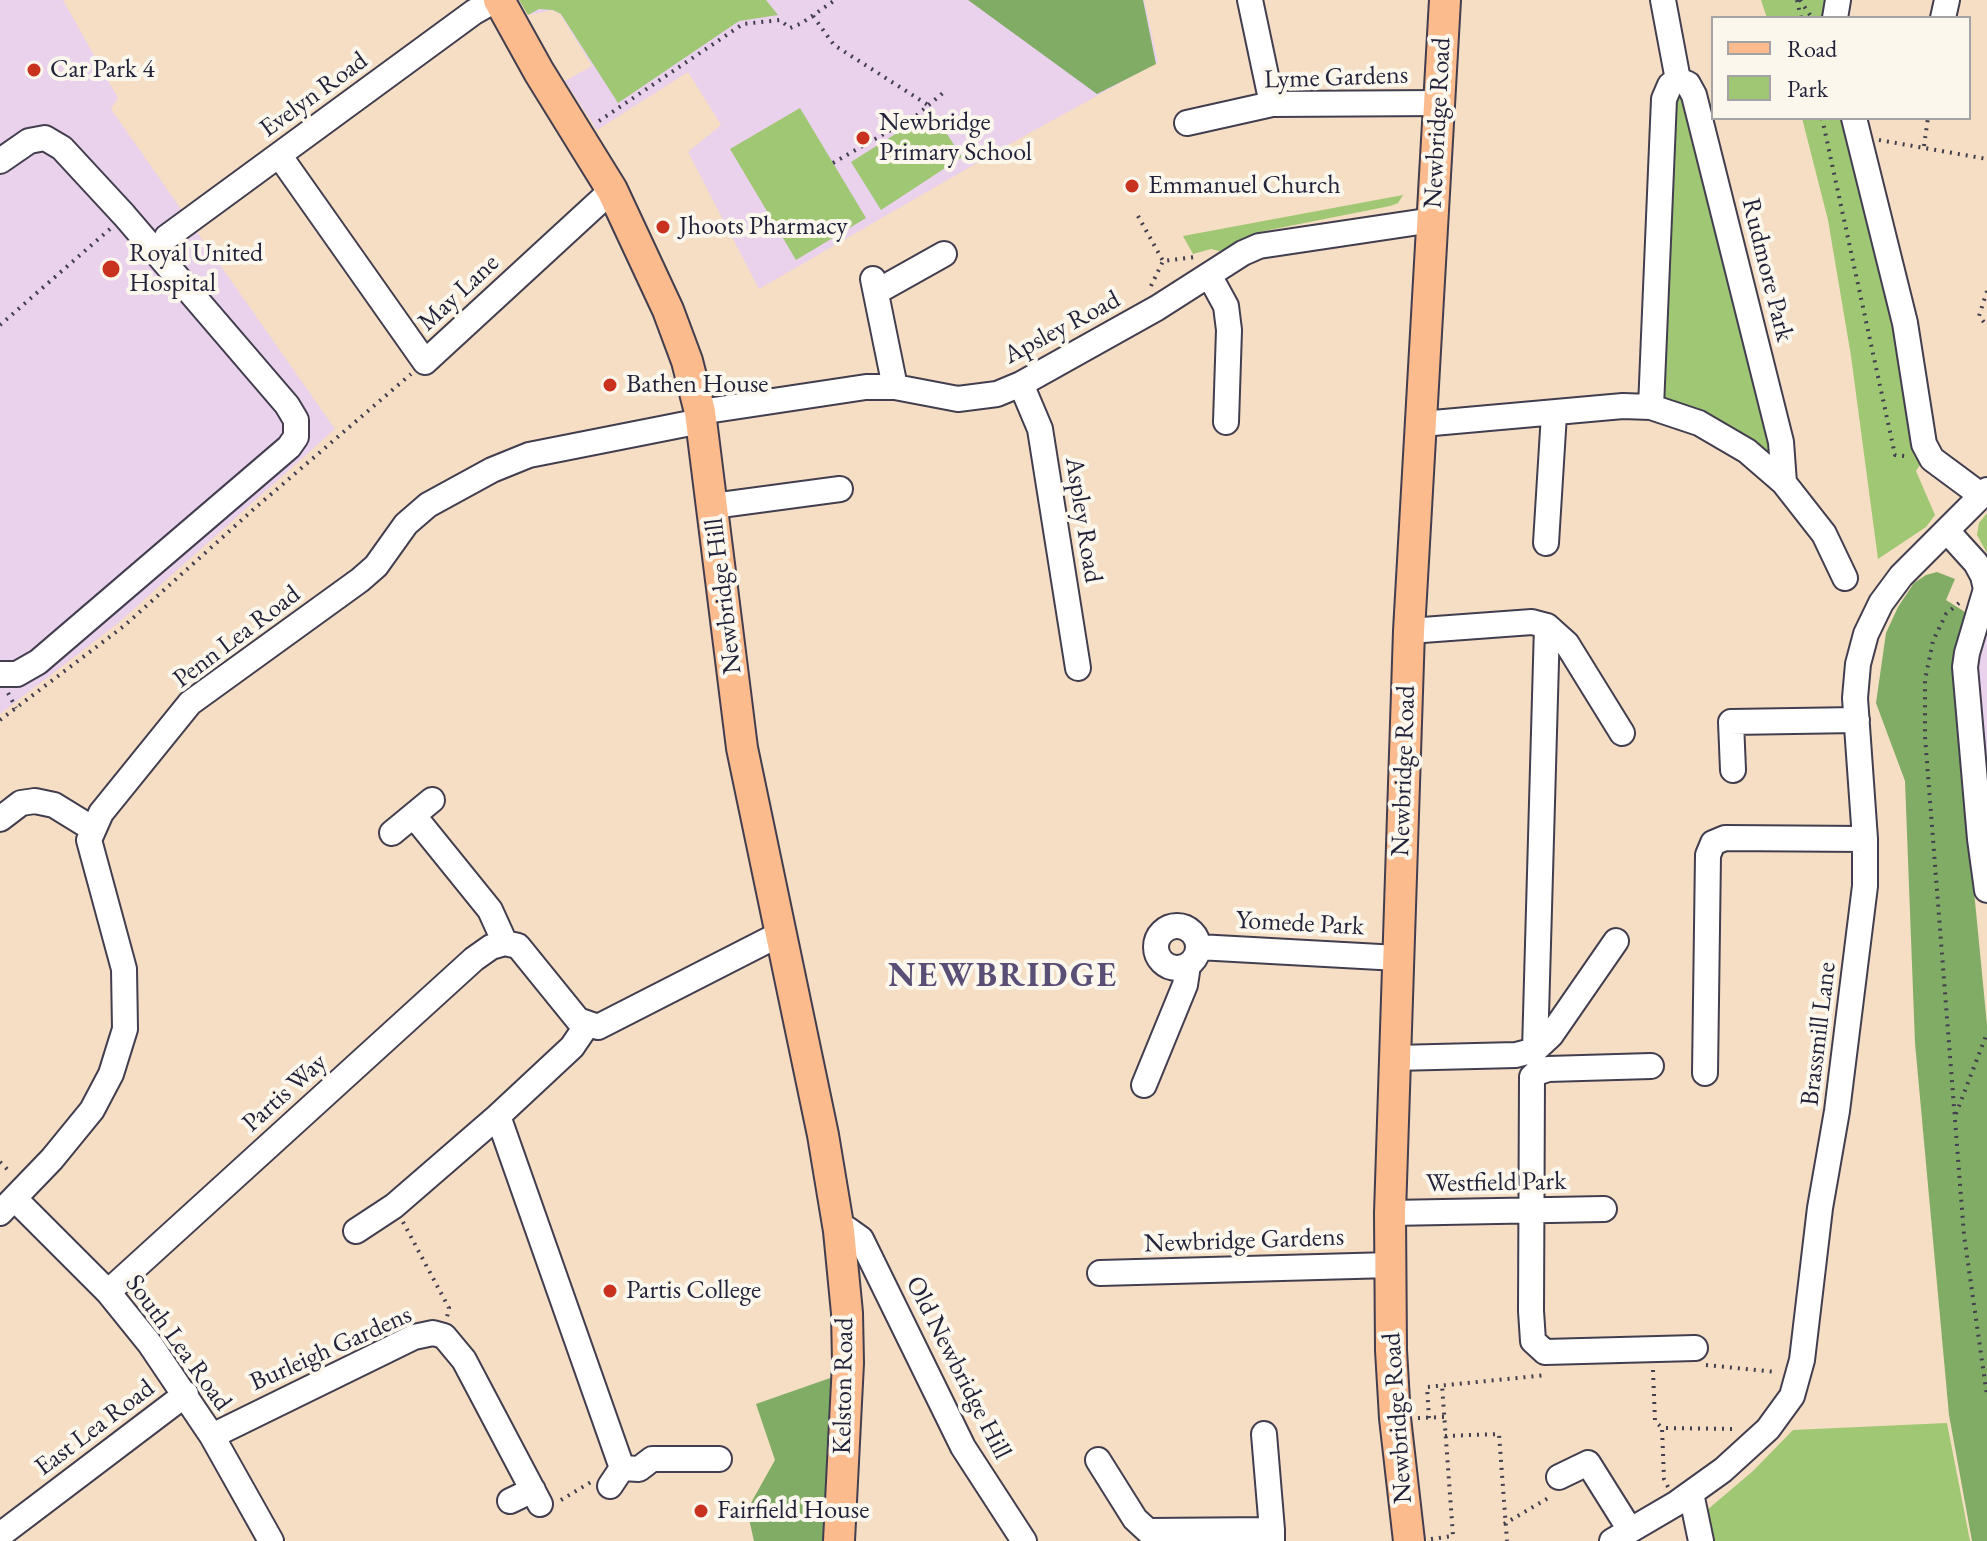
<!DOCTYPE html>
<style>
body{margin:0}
#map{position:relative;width:1987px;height:1541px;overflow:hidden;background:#f5dec3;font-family:"EB Garamond",serif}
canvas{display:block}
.legend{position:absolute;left:1711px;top:16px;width:260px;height:104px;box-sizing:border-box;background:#fbf7ec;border:2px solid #a4a2a5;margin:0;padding:10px 14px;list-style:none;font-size:24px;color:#22223b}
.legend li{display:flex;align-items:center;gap:16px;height:40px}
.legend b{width:40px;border:2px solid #a4a2a5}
</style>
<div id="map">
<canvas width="1987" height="1541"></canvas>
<ul class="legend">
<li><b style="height:10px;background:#fbbb8d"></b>Road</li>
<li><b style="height:22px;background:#a0c773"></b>Park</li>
</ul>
</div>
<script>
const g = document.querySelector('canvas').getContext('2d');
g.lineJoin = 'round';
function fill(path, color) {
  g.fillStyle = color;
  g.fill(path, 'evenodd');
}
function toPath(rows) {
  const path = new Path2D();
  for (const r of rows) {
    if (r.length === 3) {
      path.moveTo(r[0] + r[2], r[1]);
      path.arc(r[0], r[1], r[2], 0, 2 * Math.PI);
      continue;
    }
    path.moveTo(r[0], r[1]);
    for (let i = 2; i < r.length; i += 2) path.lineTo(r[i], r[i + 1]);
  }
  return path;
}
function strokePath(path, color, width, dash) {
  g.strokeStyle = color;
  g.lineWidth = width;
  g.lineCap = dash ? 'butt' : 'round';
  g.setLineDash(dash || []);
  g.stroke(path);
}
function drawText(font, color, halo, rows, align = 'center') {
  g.font = font + ' "EB Garamond",serif';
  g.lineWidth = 8;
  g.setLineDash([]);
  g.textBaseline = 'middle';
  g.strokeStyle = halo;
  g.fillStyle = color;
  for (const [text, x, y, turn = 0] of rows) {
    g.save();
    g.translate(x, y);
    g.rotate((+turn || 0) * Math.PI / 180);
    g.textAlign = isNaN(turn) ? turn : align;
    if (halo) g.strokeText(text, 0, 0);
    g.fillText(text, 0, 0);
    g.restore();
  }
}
fill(toPath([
 [0,0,63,0,118,98,111,109,335,429,117,624,0,714],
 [519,0,1144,0,1158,62,1008,145,759,289,688,152,721,125,688,72,597,130,565,81,592,66,560,14,552,10,528,15],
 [1987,625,1987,788,1974,656]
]), '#ead1ec');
fill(toPath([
 [519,0,766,0,778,15,739,21,618,103,561,14,553,10,539,9,528,15],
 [1761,0,1833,0,1830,18,1767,18],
 [1681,98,1688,101,1773,442,1770,451,1761,452,1660,401,1673,100],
 [800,108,866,218,796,260,730,149],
 [932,111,962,157,881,210,851,162],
 [1802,118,1848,118,1889,282,1922,462,1916,471,1935,515,1926,527,1878,559,1851,356,1828,220],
 [1403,195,1398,203,1390,206,1259,232,1229,250,1219,251,1211,249,1193,254,1183,236],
 [1987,513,1987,553,1977,535,1979,523],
 [1947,1423,1970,1541,1713,1541,1707,1510,1753,1471,1793,1430]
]), '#a0c773');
fill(toPath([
 [968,0,1143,0,1156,64,1097,94],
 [1937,572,1955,579,1946,600,1965,612,1952,664,1987,1025,1987,1541,1972,1541,1949,1415,1915,1043,1905,781,1876,703,1886,633,1898,607,1914,583,1926,575],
 [833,1377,830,1541,754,1541,747,1510,775,1460,756,1404]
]), '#80ac65');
const minor = toPath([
 [1250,0,1272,104],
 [1663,0,1678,80],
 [1835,18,1838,0],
 [1943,18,1947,0],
 [1854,118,1905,323,1924,444,1932,459,1982,496],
 [1187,123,1272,104,1440,103],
 [279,155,425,362,612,190],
 [0,161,29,141,45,138,62,148,124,215,287,405,296,420,296,437,289,447,38,662,17,674,0,674],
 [167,237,474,12,495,0],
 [1209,275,1226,306,1229,330,1226,422],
 [873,279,895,387],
 [878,291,944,254],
 [1021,384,1040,429,1078,668],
 [1651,407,1664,99,1670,85,1678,80,1688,84,1694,95,1781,442,1784,483],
 [700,412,866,387,895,387,958,399,997,394,1021,384,1157,308,1243,253,1259,246,1433,220],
 [1422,424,1623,406,1651,407,1699,423,1747,451,1784,483,1824,534,1845,578],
 [713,506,840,489],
 [1947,531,1976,563,1983,576,1986,589,1967,653,1965,667,1980,839,1987,890],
 [1546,543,1554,414],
 [1409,631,1532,622,1547,626,1567,644,1622,733],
 [1733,770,1731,722,1857,720],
 [414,816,490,910,505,943],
 [0,819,21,803,35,801,54,805,93,829],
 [392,833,432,800],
 [1177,947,21],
 [1198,947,1398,958],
 [1535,1050,1547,626],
 [1395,1058,1516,1055,1535,1050,1551,1035,1616,941],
 [1651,1066,1548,1069,1536,1073,1532,1077,1531,1311,1533,1341,1545,1352,1695,1348],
 [1705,1073,1708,855,1713,843,1725,838,1865,839],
 [1144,1085,1185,985,1188,965],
 [498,1116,622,1468,610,1486],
 [15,1199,108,1292,150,1344,212,1436,271,1541],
 [0,1213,52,1159,92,1110,111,1074,125,1029,124,969,89,840,101,813,190,703,360,580,376,566,406,524,428,505,492,470,529,455,701,421],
 [1390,1213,1604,1209],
 [356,1231,394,1206,498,1116,572,1047,587,1025],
 [839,1231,847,1229,861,1239,963,1447,1024,1541],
 [1100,1273,1391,1265],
 [108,1292,474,959,491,947,505,943,518,946,578,1020,598,1027,780,934],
 [1264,1434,1272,1530],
 [212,1436,414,1337,433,1333,444,1336,464,1360,540,1504],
 [1098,1460,1135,1519,1148,1531,1272,1530,1272,1541],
 [622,1468,639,1469,652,1459,719,1459],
 [1559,1477,1588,1463,1630,1530],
 [1691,1493,1701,1541],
 [510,1501,533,1490],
 [0,1535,186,1394],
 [1612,1541,1677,1503,1723,1470,1768,1429,1792,1396,1802,1360,1820,1208,1837,1111,1865,886,1865,839,1855,698,1858,664,1866,634,1881,603,1901,576,1987,490]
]);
const major = toPath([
 [499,0,539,72,612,190,668,310,687,361,700,412,742,748,823,1135,839,1231,847,1313,848,1363,839,1541],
 [1409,1541,1395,1418,1391,1350,1390,1213,1409,631,1445,0]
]);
strokePath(minor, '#423e4f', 28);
strokePath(major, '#423e4f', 34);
strokePath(toPath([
 [1797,0,1801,18],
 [1800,0,1812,18],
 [813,16,834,45,928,105],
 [1822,118,1895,455,1905,456],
 [599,121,743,24,780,20,790,28,802,23,835,0],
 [1879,140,1987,159],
 [1924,146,1928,118],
 [833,163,917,115,944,92],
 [1138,216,1163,261],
 [1151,286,1163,261,1195,257],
 [1987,291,1979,316,1987,326],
 [0,325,110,229],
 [1959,603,1946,614,1933,641,1925,680,1925,737,1964,1235,1987,1396],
 [8,693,16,708],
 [0,720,124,626,255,508,411,374],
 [1956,1114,1987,1033],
 [0,1162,10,1172],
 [403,1222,449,1308,447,1317],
 [1706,1365,1776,1372],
 [1653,1370,1655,1421,1662,1428],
 [1418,1418,1444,1417],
 [1429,1418,1427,1387,1547,1375],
 [1445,1436,1499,1434,1507,1541],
 [1668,1487,1664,1479,1662,1428,1738,1429],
 [561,1500,591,1482],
 [1504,1524,1550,1497],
 [1431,1539,1453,1536,1442,1385]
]), '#423e4f', 4, [2, 6]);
strokePath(minor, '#fff', 24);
strokePath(major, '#fbbb8d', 30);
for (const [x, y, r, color] of [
 [34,70,8,"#c8321e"],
 [863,138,8,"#c8321e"],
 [1132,186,8,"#c8321e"],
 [663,227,8,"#c8321e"],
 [111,269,10,"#c8321e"],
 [610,385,8,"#c8321e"],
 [610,1291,8,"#c8321e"],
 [701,1511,8,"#c8321e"]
]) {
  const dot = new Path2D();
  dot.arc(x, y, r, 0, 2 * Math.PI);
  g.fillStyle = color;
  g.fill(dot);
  strokePath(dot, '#fbf7ec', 3);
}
drawText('26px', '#22223b', '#fbf7ec', [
 ["Car Park 4",50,70],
 ["Newbridge",879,123],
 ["Primary School",879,153],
 ["Emmanuel Church",1148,186],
 ["Jhoots Pharmacy",679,227],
 ["Royal United",129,254],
 ["Hospital",129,284],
 ["Bathen House",626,385],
 ["Partis College",626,1291],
 ["Fairfield House",717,1511]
], 'left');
drawText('26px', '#22223b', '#fbf7ec', [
 ["Lyme Gardens",1336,78,-2],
 ["Evelyn Road",314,95,-36],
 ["Newbridge Road",1438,123,-87],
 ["Rudmore Park",1767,270,76],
 ["May Lane",459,293,-43],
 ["Apsley Road",1062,328,-28],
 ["Aspley Road",1083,520,81],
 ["Newbridge Hill",724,596,-97],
 ["Penn Lea Road",237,637,-37],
 ["Newbridge Road",1404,771,-88],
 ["Yomede Park",1300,924,3],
 ["Brassmill Lane",1819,1034,-83],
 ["Partis Way",285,1093,-42],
 ["Westfield Park",1496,1183,-1],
 ["Newbridge Gardens",1244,1241,-2],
 ["South Lea Road",178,1343,54],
 ["Burleigh Gardens",331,1349,-24],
 ["Old Newbridge Hill",958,1368,63],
 ["Kelston Road",844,1386,-89],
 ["Newbridge Road",1398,1418,-94],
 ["East Lea Road",95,1428,-37]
]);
g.letterSpacing = '2px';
drawText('bold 34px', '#584e76', '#fbf7ec', [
 ["NEWBRIDGE",1003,977]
]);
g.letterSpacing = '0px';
</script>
